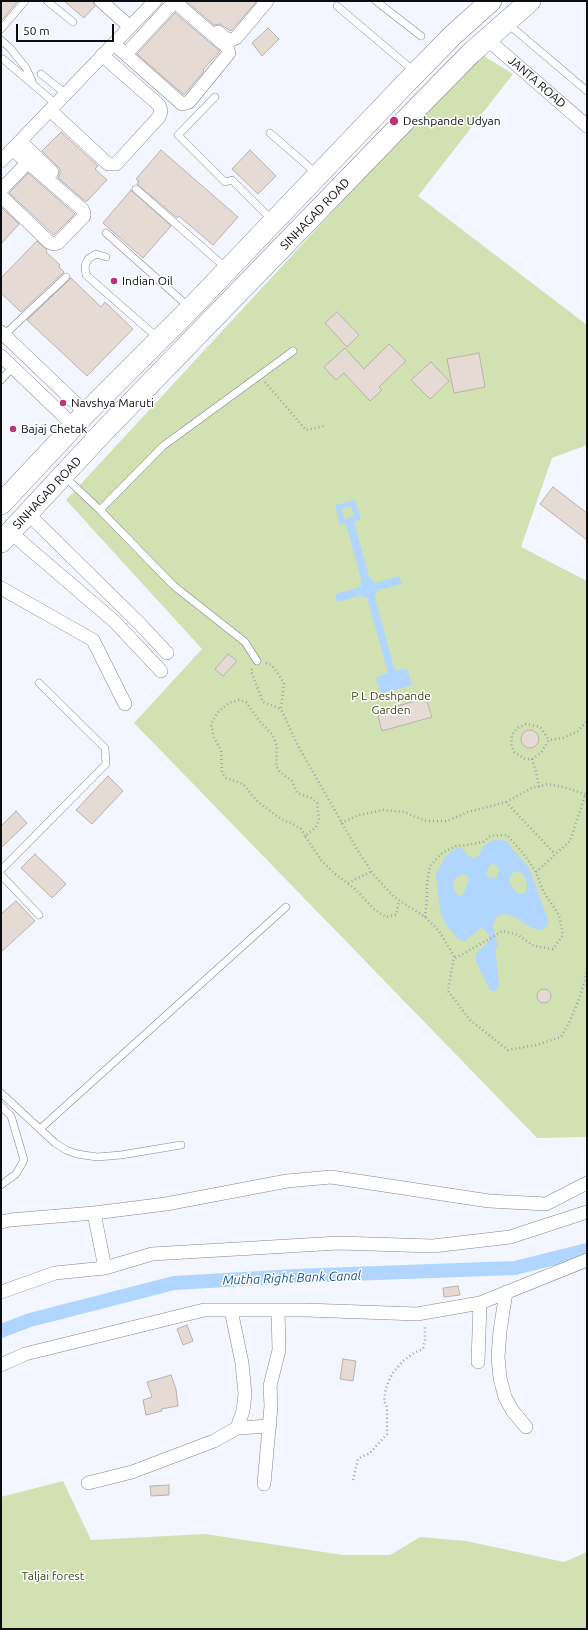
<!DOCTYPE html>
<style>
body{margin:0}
#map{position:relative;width:588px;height:1630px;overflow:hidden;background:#f3f6ff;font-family:Ubuntu,sans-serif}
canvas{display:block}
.frame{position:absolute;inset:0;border:2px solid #0c0d10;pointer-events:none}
.scale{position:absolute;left:16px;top:24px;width:98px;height:18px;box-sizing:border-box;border:2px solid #0c0d10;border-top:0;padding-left:5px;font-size:12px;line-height:14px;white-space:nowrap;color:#0c0d10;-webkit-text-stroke:3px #fff;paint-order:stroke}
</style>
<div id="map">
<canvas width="588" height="1630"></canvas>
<div class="frame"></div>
<div class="scale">50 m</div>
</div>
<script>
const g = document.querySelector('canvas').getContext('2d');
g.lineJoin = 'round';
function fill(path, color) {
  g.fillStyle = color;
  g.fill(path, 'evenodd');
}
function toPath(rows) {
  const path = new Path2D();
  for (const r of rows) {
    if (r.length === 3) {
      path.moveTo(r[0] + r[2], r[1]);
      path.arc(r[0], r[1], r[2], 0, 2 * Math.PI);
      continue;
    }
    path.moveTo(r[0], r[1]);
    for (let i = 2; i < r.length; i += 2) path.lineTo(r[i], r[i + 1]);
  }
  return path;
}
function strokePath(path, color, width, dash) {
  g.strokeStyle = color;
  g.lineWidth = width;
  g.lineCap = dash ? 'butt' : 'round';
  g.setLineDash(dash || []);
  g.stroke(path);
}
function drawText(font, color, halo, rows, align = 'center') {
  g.font = font + ' Ubuntu,sans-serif';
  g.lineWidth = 3;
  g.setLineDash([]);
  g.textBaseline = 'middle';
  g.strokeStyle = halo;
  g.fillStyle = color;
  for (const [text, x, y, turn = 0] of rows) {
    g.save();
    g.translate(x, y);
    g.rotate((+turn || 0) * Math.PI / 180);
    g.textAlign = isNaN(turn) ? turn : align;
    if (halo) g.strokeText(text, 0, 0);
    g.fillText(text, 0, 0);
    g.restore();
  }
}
fill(toPath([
 [479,53,513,74,418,196,587,325,587,445,552,458,521,547,587,581,587,1137,537,1138,134,723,202,649,66,500],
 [63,1481,91,1540,205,1534,343,1555,390,1555,420,1537,466,1541,564,1562,587,1552,587,1629,1,1629,1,1497]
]), '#d2e1b1');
fill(toPath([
 [355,500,361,519,354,522,370,580,373,580,374,583,399,576,402,584,376,591,377,594,374,595,395,671,407,668,412,685,381,694,376,677,388,673,367,597,363,598,362,595,337,602,335,594,360,587,359,584,362,583,346,524,340,525,335,505],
 [351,506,354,516,344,519,341,509],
 [494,840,503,840,506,841,529,868,548,920,548,925,542,930,532,928,515,917,508,915,502,914,496,918,493,925,498,947,495,949,499,986,495,991,492,991,489,989,476,961,475,956,478,951,486,945,489,940,489,935,484,929,481,928,465,941,459,940,445,923,440,911,436,874,444,858,458,847,461,847,468,856,474,858,480,855,481,850,483,846],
 [491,864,496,865,499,871,497,877,492,878,488,877,486,872],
 [515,871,520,872,526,878,527,887,526,891,523,894,517,893,510,884,510,876],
 [463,874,467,875,469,879,464,893,461,896,458,896,454,890,453,884,455,878]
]), '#b0d5ff');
strokePath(toPath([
 [1,1331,30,1320,174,1283,295,1276,515,1268,587,1250]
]), '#b0d5ff', 14);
const building = toPath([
 [1,1,18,1,1,21,1,1],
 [64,1,93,1,95,6,84,18,64,1],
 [186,1,257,1,231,31,220,24,214,25,186,1],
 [175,13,220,51,203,70,204,71,184,95,137,54,175,13],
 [268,28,279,39,262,56,252,43,268,28],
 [61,132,98,166,95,169,107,180,86,202,58,178,60,174,60,169,42,151,61,132],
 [161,150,238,217,213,245,179,216,177,218,137,184,139,181,136,179,161,150],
 [250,150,276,176,258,194,232,169,250,150],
 [28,173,75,214,54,235,9,193,28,173],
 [131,190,171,226,143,258,103,223,131,190],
 [1,207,19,224,1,244,1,207],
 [37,241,47,250,46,252,60,265,59,267,64,272,21,312,1,293,1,278,37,241],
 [71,278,101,307,105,302,133,329,87,376,27,320,71,278],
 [337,312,359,335,347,347,325,323,337,312],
 [389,344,406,361,379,387,382,390,370,401,344,373,336,380,324,367,345,348,364,369,389,344],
 [479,353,485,387,454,393,447,359,479,353],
 [431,362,449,381,430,399,411,380,431,362],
 [553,487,587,513,587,540,540,504,553,487],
 [228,654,237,661,223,676,215,669,228,654],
 [426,698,432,717,382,731,377,712,426,698],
 [530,739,9],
 [108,776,123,791,92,824,76,810,108,776],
 [16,811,27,823,1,848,1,826,16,811],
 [35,854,66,884,52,898,21,868,35,854],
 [16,901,35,921,1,952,1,914,16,901],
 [544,996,7],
 [458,1286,460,1295,444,1297,443,1288,458,1286],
 [187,1325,193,1341,183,1345,177,1329,187,1325],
 [343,1359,356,1361,353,1381,340,1379,343,1359],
 [171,1375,176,1389,178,1406,161,1409,162,1411,146,1415,143,1400,152,1397,147,1382,171,1375],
 [169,1485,169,1495,151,1496,150,1486,169,1485]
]);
fill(building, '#e5dad4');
strokePath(building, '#bbb1ab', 1);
const service = toPath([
 [47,1,73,22],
 [376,1,421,36],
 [337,6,415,72],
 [508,24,587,91],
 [1,29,25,1],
 [1,40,11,49,26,68,32,81],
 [3,59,56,104],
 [41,74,66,94],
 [215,97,178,135,225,182,232,180,272,220],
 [270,133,316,173],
 [136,189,226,268],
 [106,233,189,307],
 [106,257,96,254,88,259,85,266,86,275,158,338],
 [4,335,66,277],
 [1,380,13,367],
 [65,477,100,510,163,446,293,351],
 [100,510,174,586,245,642,257,661],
 [1,870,106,764,105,748,39,683],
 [1,875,39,915],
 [1,1093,55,1143,66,1150,77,1154,97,1157,121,1155,181,1145],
 [1,1106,11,1116,24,1160,16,1174,1,1185],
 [40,1129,286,907]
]);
const minor = toPath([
 [101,1,130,27],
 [218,32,225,38,231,40,236,38,267,1],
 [487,39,587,126],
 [114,44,182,104,189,102,229,53,227,47,174,1],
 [126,54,174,2],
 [50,110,108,164,116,164,159,117,161,111,159,105,102,55],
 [20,141,52,172],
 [1,161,155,1],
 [1,190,28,162],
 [1,196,49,242,54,244,58,243,84,216,84,213,82,209,12,149],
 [1,332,86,413],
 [1,356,74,426],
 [27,513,140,624,167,653],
 [10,532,115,622,161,671],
 [1,588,93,640,125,704],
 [94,1213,105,1268],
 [1,1222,10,1220,94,1213,166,1204,287,1181,331,1177,489,1201,546,1204,587,1183],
 [1,1292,55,1273,105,1268,152,1254,339,1243,433,1246,510,1237,587,1212],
 [506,1292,500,1331,498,1357,500,1378,505,1397,512,1410,526,1427],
 [478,1362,480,1303],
 [1,1365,25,1354,204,1310,306,1310,417,1314,480,1303,587,1260],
 [237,1428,270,1426],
 [88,1483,132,1472,214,1441,237,1428,243,1411,245,1394,242,1363,231,1310],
 [264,1484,271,1406,270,1386,279,1350,278,1310]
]);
const primary = toPath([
 [1,504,86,413,190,309,406,83,453,35,491,1],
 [1,542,104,431,424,101,471,53,530,1]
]);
strokePath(service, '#82868f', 8);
strokePath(minor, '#82868f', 14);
strokePath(primary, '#82868f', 22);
strokePath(toPath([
 [265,382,306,430,324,426],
 [266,663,272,665,284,683,281,709,297,744,358,851,374,875,394,897,425,917,439,931,454,956,448,991,470,1020,508,1050,536,1045,561,1037,569,1023,578,1002,585,980,587,968],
 [252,669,251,671,263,702,281,709],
 [532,759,541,753,549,740,563,738,578,731,587,721],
 [539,787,536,772,532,759,525,759,514,752,511,744,512,735,517,728,526,724,540,727,549,740],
 [506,802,532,788,548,784,567,788,586,795],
 [341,823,359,815,383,810,404,812,426,821,447,821,468,812,506,802,555,854],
 [305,836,301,829,291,823,281,819,258,802,243,784,226,778,222,773,221,750,214,738,211,724,217,713,229,703,239,700,246,702,261,723,272,734,277,746,276,766,280,772,292,781,297,793,311,798,317,803,319,819,316,827,305,836,321,860,335,874,354,888,374,909,386,917,396,915,399,901],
 [536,872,570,841,587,790],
 [348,883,372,871],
 [425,917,427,898,427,884,430,866,441,854,456,846,467,845,483,842,490,836,507,835,523,853,536,872,543,891,559,915,563,935,553,949,534,946,518,935,503,931,454,959],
 [353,1480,358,1459,363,1456,369,1454,387,1434,387,1407,384,1401,386,1388,392,1374,403,1361,414,1353,423,1349,425,1340,425,1325]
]), '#9fa1a8', 2.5, [1, 3]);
strokePath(service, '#fff', 7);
strokePath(minor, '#fff', 13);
strokePath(primary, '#fff', 21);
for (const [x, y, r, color] of [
 [394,121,5,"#b93478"],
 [114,281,4,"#b93478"],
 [63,403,4,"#b93478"],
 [13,429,4,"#b93478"]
]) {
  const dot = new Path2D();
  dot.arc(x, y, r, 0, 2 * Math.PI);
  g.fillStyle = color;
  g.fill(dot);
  strokePath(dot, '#fff', 1.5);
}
drawText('12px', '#0c0d10', '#fff', [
 ["JANTA ROAD",537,82,41],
 ["SINHAGAD ROAD",315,214,-46],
 ["SINHAGAD ROAD",47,493,-47]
]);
drawText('12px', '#0c0d10', '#fff', [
 ["Deshpande Udyan",403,121],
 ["Indian Oil",122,281],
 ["Navshya Maruti",71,403],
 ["Bajaj Chetak",21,429]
], 'left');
drawText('12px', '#394516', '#fff', [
 ["P L Deshpande",391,696],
 ["Garden",391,710],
 ["Taljai forest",53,1576]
]);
drawText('italic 13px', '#135390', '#fff', [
 ["Mutha Right Bank Canal",292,1278,-2]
]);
</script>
